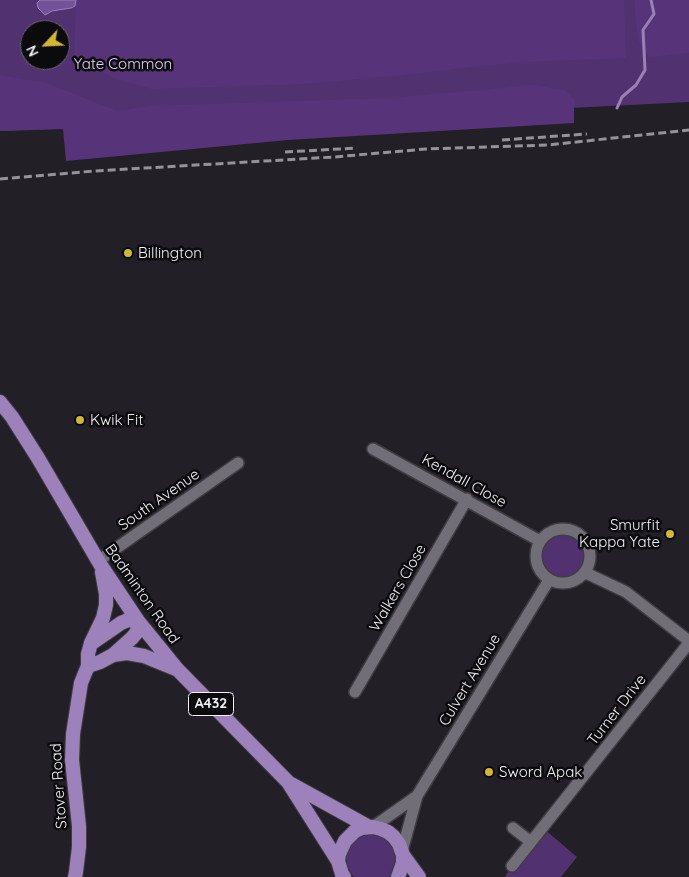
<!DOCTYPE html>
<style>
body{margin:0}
#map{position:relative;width:689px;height:877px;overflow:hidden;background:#221f27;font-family:Quicksand,sans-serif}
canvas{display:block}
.north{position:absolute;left:20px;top:20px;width:50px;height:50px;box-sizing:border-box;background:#0b0a0d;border:1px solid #68666a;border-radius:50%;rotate:245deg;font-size:14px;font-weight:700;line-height:20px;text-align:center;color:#f3f1f6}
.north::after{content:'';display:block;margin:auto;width:18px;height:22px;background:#d4b635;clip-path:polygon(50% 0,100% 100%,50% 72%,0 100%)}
</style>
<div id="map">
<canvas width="689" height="877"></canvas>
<div class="north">N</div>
</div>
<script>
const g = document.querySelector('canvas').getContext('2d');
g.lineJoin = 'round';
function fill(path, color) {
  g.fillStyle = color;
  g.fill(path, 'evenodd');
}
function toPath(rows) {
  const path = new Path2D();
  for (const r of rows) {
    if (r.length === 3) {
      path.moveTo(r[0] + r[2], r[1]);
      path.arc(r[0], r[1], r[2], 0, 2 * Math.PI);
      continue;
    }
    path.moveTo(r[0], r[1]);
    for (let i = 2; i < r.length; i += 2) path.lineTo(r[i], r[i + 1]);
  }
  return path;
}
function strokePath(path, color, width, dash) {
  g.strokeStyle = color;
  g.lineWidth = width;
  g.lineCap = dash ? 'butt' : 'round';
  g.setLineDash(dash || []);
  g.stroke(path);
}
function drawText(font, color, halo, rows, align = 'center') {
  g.font = font + ' Quicksand,sans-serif';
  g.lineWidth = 5;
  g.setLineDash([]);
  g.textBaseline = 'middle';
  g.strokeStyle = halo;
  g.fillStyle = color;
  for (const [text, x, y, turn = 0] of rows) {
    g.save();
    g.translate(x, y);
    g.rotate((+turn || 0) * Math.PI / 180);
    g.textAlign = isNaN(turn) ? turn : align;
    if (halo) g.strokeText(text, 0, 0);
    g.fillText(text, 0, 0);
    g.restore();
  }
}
fill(toPath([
 [0,0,689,0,689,102,393,117,0,131],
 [30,30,60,30,60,60,30,60],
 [564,555,22],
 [543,828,577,857,561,877,505,877,512,866],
 [365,835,373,835,382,837,388,842,393,848,396,857,396,864,393,872,389,877,354,877,352,875,347,866,346,857,348,849,352,843,357,839]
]), '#523171');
fill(toPath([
 [76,0,624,0,626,58,546,61,489,65,394,76,301,84,152,89,115,79,74,58],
 [635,0,689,0,689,53,649,57,638,40,635,13],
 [0,75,47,83,117,111,150,106,390,98,536,85,565,91,574,98,574,123,288,140,66,161,63,129,0,131]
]), '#573479');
const water = toPath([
 [40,0,76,0,75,6,71,8,52,11,45,15,38,8,37,3,40,0]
]);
fill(water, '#745198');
strokePath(water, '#9a81b4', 1);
strokePath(toPath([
 [617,108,622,97,636,85,645,70,643,30,654,14,651,0]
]), '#9a81b4', 3);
const minor = toPath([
 [373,449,540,541],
 [563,556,27],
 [98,561,238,463],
 [586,573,626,592,689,641],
 [355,692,467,499],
 [373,827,417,796],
 [513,828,531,842],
 [402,851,417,796,549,580],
 [512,866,689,643]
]);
const major = toPath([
 [0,402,12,417,38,458,100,564,138,621,177,669,288,782,338,861],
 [92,643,121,623,128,620,138,621],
 [113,655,132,638,137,632,138,621],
 [88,666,100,662,113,655,127,653,144,656,176,669],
 [291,784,369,827],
 [403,855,419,877],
 [75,877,76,872,79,847,79,826,72,760,73,734,81,683,85,673,88,666,88,654,91,643,103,618,106,605,106,594,102,572],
 [344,877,342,874,338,861,339,854,345,841,355,831,362,828,373,827,381,829,388,832,394,837,399,844,403,855,403,863,398,877]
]);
strokePath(minor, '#3f3c42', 14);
strokePath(major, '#3f3c42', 16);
strokePath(minor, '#726e77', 11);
strokePath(major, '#9c81bb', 14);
strokePath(toPath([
 [502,140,587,134],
 [285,152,357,148],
 [0,179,94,171,334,157,426,149,548,145,689,130]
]), '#959299', 3, [8, 4]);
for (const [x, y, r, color] of [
 [128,253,5,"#d4b635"],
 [80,420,5,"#d4b635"],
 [670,534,5,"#d4b635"],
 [489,772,5,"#d4b635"]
]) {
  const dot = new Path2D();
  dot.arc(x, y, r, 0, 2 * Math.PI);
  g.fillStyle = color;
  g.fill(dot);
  strokePath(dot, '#0b0a0d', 2);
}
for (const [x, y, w] of [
 [211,704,45]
]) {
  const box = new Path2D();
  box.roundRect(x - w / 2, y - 11.5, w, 23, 4);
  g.fillStyle = '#0b0a0d';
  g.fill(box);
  strokePath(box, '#f3f1f6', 1);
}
drawText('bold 14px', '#f3f1f6', null, [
 ["A432",211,704]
]);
drawText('15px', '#e1cff8', '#0b0a0d', [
 ["Yate Common",123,64]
]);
drawText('15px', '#f3f1f6', '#0b0a0d', [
 ["Billington",138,253],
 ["Kwik Fit",90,420],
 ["Smurfit",660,525,"right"],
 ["Kappa Yate",660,542,"right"],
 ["Sword Apak",499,772]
], 'left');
drawText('15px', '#f3f1f6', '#0b0a0d', [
 ["Kendall Close",464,481,29],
 ["South Avenue",159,500,-35],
 ["Walkers Close",398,588,-60],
 ["Badminton Road",142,594,55],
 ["Culvert Avenue",470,680,-59],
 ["Turner Drive",617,710,-52],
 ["Stover Road",59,786,-94]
]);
</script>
